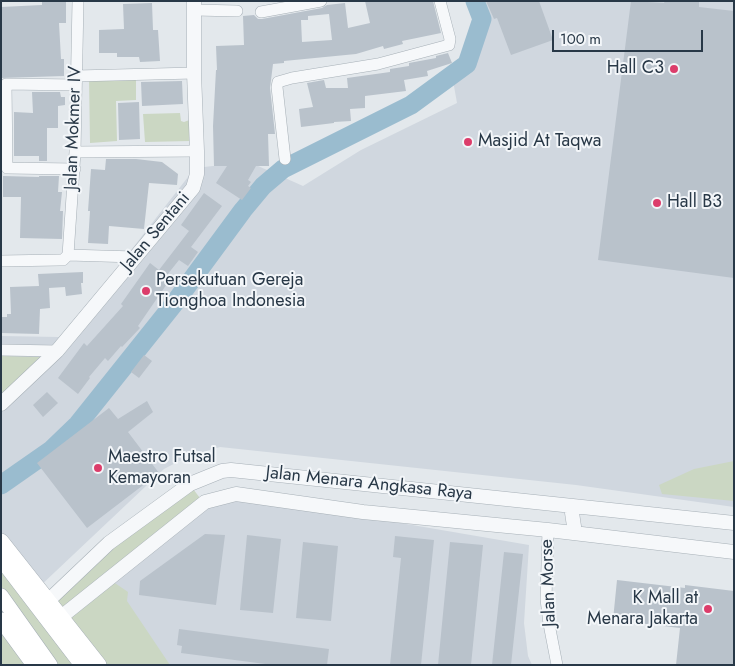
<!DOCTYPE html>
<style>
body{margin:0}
#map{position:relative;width:735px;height:666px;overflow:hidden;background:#e3e8ec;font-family:Jost,sans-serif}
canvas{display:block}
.frame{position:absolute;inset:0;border:2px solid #283847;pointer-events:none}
.scale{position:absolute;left:552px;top:30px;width:151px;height:22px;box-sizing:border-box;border:2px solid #283847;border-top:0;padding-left:6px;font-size:15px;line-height:18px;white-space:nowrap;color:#283847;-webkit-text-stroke:4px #f3f6f9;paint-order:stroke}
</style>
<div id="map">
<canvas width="735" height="666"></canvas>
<div class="frame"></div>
<div class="scale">100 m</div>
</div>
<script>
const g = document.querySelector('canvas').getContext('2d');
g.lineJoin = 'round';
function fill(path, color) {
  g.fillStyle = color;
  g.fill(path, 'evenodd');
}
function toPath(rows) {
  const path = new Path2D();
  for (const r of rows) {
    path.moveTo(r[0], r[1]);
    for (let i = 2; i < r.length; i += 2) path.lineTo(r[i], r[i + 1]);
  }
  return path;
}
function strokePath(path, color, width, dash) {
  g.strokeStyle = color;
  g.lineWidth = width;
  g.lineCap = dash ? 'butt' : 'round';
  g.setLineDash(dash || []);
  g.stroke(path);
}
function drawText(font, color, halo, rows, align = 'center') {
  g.font = font + ' Jost,sans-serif';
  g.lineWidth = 4;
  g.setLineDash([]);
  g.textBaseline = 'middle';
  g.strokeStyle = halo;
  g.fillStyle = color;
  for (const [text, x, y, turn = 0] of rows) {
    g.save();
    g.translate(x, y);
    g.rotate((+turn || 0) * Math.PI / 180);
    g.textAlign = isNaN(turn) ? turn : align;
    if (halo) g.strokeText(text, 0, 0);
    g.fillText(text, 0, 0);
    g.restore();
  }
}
fill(toPath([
 [475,1,734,1,734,507,576,485,220,447,189,456,164,469,1,623,1,336,59,337,117,268,195,168,249,162,303,186,361,150,457,103,452,75,467,64,482,19],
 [237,495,529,545,524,623,528,656,532,665,99,665,109,579,206,503]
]), '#d0d7df');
fill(toPath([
 [89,78,136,79,136,100,116,101,117,141,90,143],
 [180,113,181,121,184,122,192,119,190,141,145,142,143,114],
 [1,356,40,357,1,395],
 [734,461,734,501,662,494,659,485,694,469],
 [190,485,203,502,109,579,128,592,127,601,170,665,99,665,48,601],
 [1,559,82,665,50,665,1,596],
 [1,620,34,665,1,665]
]), '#cbd7c3');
strokePath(toPath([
 [1,485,51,450,78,424,173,305,243,210,263,186,283,169,411,105,467,64,482,19,475,1]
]), '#9abccf', 19);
fill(toPath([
 [365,1,433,1,441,33,402,41,403,44,384,49,383,46,356,54,284,61,284,63,273,64,270,88,275,134,268,134,269,166,256,166,248,180,251,182,248,186,251,188,242,200,216,183,227,166,214,166,213,126,216,70,217,70,216,46,244,45,243,16,254,15,258,19,262,19,322,8,327,5,345,3,348,28,370,23],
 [329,14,332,40,302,42,301,20,308,20,308,16],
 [486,1,539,1,553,40,511,55,497,18,494,19],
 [631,1,664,3,665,1,699,1,699,7,734,11,734,278,598,260],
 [42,2,66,2,66,23,59,23,61,59,64,59,64,76,1,78,1,7,42,5],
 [152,3,153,30,158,30,160,61,140,62,139,57,117,57,117,53,99,53,99,30,124,29,123,4],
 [448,53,452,63,427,71,428,76,404,80,406,91,365,96,365,108,350,109,351,121,334,122,334,123,301,127,299,109,313,107,307,83,324,80,326,88,348,88,347,78,390,72,390,69,409,66,409,63,436,58,436,56],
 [182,81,183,104,142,106,141,82],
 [32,92,60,92,61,97,65,97,65,105,58,106,58,128,47,128,47,161,39,161,39,156,14,156,14,112,33,113],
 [139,102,140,139,119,140,118,103],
 [106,159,136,159,162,162,178,174,177,185,149,183,144,229,109,226,108,244,88,243,90,211,88,211,91,169,105,170],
 [3,176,39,177,39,176,59,176,58,192,62,192,60,211,63,211,62,239,20,238,21,197,3,197],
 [204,193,222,206,191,247,198,252,188,266,179,260,167,275,171,278,138,326,140,328,122,347,121,346,108,361,105,358,89,377,90,378,78,394,58,378,84,343,87,346,123,306,121,304,150,263,159,270,189,231,181,225],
 [83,272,83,283,81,283,82,294,66,296,65,287,49,288,50,308,40,309,39,334,1,333,1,317,7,317,7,314,11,314,10,287,39,286,38,274],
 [144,355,152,361,139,378,131,372],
 [47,392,58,403,43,417,33,405],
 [147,401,153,412,128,432,159,473,87,528,37,463,109,408,118,419],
 [205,534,225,535,216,605,139,595,140,581],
 [247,535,281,539,273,613,240,610],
 [395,536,434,540,421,665,390,665,401,558,393,557],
 [303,542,338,546,331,621,296,618],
 [450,542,483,545,471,665,438,665],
 [504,552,523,554,511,665,492,665],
 [617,580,685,588,685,585,734,591,734,665,676,665,680,628,613,620],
 [179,629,329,649,327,665,273,665,181,653,182,646,177,645]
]), '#b9c2cb');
const minor = toPath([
 [195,10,237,11],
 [261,12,321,1],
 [76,76,194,73],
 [75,152,197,151],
 [285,159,277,87,278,82,292,78,378,64,449,45,450,39,440,1],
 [75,169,7,168,6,84,76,85],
 [68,255,75,152,78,1],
 [68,255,135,257],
 [1,261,60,260,63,260,68,255],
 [1,350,57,351],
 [548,530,546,599,549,624,557,665]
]);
const tertiary = toPath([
 [1,404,57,351,193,188,197,174,197,151,194,73,194,1],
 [571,506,575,533],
 [48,601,109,543,190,484,222,471,231,470,734,523],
 [61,617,205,502,236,494,363,512,548,530,734,552]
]);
const secondary = toPath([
 [1,541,99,665],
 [1,559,82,665],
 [1,596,50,665],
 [1,620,34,665]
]);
strokePath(minor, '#a7b0b7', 12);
strokePath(tertiary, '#a7b0b7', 15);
strokePath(secondary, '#a7b0b7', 16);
strokePath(minor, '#f6f8fa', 11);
strokePath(tertiary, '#f6f8fa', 14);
strokePath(secondary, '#fff', 15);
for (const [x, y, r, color] of [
 [674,69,5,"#dc3d6b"],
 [468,142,5,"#dc3d6b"],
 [657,203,5,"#dc3d6b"],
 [146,291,5,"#dc3d6b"],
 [98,468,5,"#dc3d6b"],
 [708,609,5,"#dc3d6b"]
]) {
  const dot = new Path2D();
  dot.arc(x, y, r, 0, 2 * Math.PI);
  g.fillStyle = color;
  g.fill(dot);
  strokePath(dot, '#f3f6f9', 2);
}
drawText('18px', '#283847', '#f3f6f9', [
 ["Hall C3",664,69,"right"],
 ["Masjid At Taqwa",478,142],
 ["Hall B3",667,203],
 ["Persekutuan Gereja",156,281],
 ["Tionghoa Indonesia",156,302],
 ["Maestro Futsal",108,458],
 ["Kemayoran",108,479],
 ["K Mall at",698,599,"right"],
 ["Menara Jakarta",698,620,"right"]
], 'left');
drawText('18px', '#283847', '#f3f6f9', [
 ["Jalan Mokmer IV",74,128,-88],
 ["Jalan Sentani",156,232,-50],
 ["Jalan Menara Angkasa Raya",369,484,6],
 ["Jalan Morse",549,583,-92]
]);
</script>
